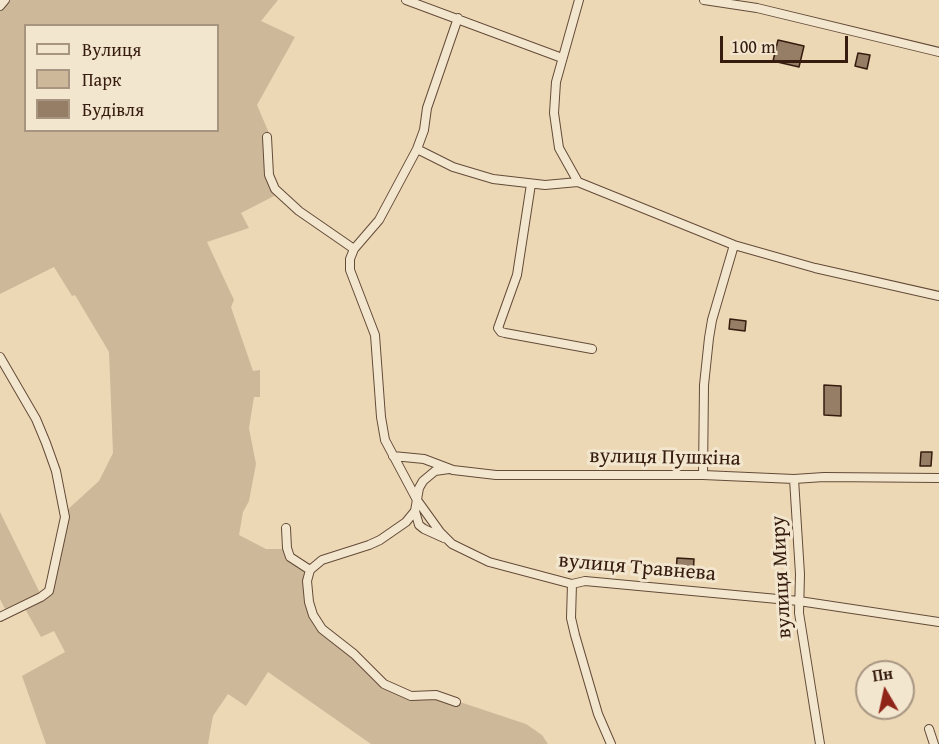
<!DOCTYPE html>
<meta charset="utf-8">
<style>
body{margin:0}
#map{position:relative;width:939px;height:744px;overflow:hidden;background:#ecd8b5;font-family:"Gentium Book Plus",serif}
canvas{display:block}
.legend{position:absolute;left:24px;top:24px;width:195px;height:108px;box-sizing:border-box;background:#f3e6cf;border:2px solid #a79582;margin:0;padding:8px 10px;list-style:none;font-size:18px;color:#361c0e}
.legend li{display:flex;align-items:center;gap:12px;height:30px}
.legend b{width:30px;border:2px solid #a79582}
.north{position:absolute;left:855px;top:660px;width:60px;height:60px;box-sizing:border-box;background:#f3e6cf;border:2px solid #a79582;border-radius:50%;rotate:351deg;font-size:16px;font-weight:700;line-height:24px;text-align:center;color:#361c0e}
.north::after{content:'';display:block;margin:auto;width:21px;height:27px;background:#8f2418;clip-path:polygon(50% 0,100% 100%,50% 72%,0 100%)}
.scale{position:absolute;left:720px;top:36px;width:128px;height:27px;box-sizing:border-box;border:3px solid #361c0e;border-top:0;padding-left:8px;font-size:18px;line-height:21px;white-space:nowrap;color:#361c0e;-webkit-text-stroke:4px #f3e6cf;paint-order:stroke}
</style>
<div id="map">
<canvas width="939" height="744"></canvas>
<ul class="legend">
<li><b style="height:8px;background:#f3e6cf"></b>Вулиця</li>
<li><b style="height:16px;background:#cdb899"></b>Парк</li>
<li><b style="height:16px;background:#957e65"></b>Будівля</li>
</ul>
<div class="north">Пн</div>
<div class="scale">100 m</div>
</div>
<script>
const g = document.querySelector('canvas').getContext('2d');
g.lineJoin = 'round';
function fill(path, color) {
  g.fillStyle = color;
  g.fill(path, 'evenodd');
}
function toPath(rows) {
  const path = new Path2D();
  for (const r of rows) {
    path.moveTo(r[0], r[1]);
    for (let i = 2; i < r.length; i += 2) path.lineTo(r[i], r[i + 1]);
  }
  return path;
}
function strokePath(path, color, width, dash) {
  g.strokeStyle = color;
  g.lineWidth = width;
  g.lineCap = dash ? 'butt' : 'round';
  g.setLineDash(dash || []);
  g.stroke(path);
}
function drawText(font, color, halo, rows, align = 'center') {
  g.font = font + ' "Gentium Book Plus",serif';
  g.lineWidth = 6;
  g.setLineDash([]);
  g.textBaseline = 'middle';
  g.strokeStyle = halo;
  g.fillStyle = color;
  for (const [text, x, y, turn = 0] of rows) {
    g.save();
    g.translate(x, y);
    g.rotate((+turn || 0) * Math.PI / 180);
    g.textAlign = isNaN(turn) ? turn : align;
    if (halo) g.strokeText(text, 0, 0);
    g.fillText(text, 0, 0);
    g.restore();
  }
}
fill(toPath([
 [8,0,278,0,261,21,295,37,257,105,269,133,266,137,276,195,241,213,249,228,207,242,234,300,231,307,253,371,260,370,260,397,254,397,249,428,256,464,249,501,243,512,239,535,266,549,286,549,309,577,310,601,319,622,375,675,417,696,436,694,526,724,542,735,548,744,371,744,268,672,246,706,228,694,213,716,208,744,46,744,22,676,65,652,54,631,41,637,24,607,50,592,66,511,99,481,113,453,109,352,75,295,72,296,54,267,0,294,0,11],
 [26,26,218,26,218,130,26,130],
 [0,512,41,595,6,611,0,599]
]), '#cdb899');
const building = toPath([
 [778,40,804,46,799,67,773,61,778,40],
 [858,53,870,55,867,69,855,66,858,53],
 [730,319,746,321,745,331,729,329,730,319],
 [824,385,841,386,841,416,824,415,824,385],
 [921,452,932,452,931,466,920,466,921,452],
 [677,558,694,559,693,575,676,574,677,558]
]);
fill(building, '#957e65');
strokePath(building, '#361c0e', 1.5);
const minor = toPath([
 [406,0,562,58],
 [704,0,757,8,939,52],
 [0,6,5,0],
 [267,137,269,175,275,189,299,211,354,249,350,259,350,270,375,335,381,417,385,440,417,500,440,532,452,544,489,562,572,584,585,581,799,601,939,622],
 [417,149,453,167,493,179,545,185,578,182,734,245,815,268,939,296],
 [578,182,559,148,554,113,556,82,579,0],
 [531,184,517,275,498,328,501,332,505,333,592,349],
 [354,249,379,220,417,149,424,130,427,108,458,18],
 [0,357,36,419,46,443,56,471,65,517,49,591,41,597,0,617],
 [393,456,424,459,453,470,496,475,703,475,794,479,824,477,939,478],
 [703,475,704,385,709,338,712,320,734,245],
 [794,479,800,574,799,613,820,744],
 [286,528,287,548,290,557,310,570,307,581,309,602,313,615,322,629,354,654,384,684,411,696,436,695,456,702],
 [444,538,424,529,419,525,415,511,419,488,423,481,435,471,449,469],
 [310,570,322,560,369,545,380,540,406,522,415,511],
 [572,584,571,618,575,635,598,714,611,744],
 [929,729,934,744]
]);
strokePath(minor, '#644b38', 10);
strokePath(minor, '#f3e6cf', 8);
drawText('21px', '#361c0e', '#f3e6cf', [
 ["вулиця Пушкіна",665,458,1],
 ["вулиця Травнева",637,568,5],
 ["вулиця Миру",782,577,-93]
]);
</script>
